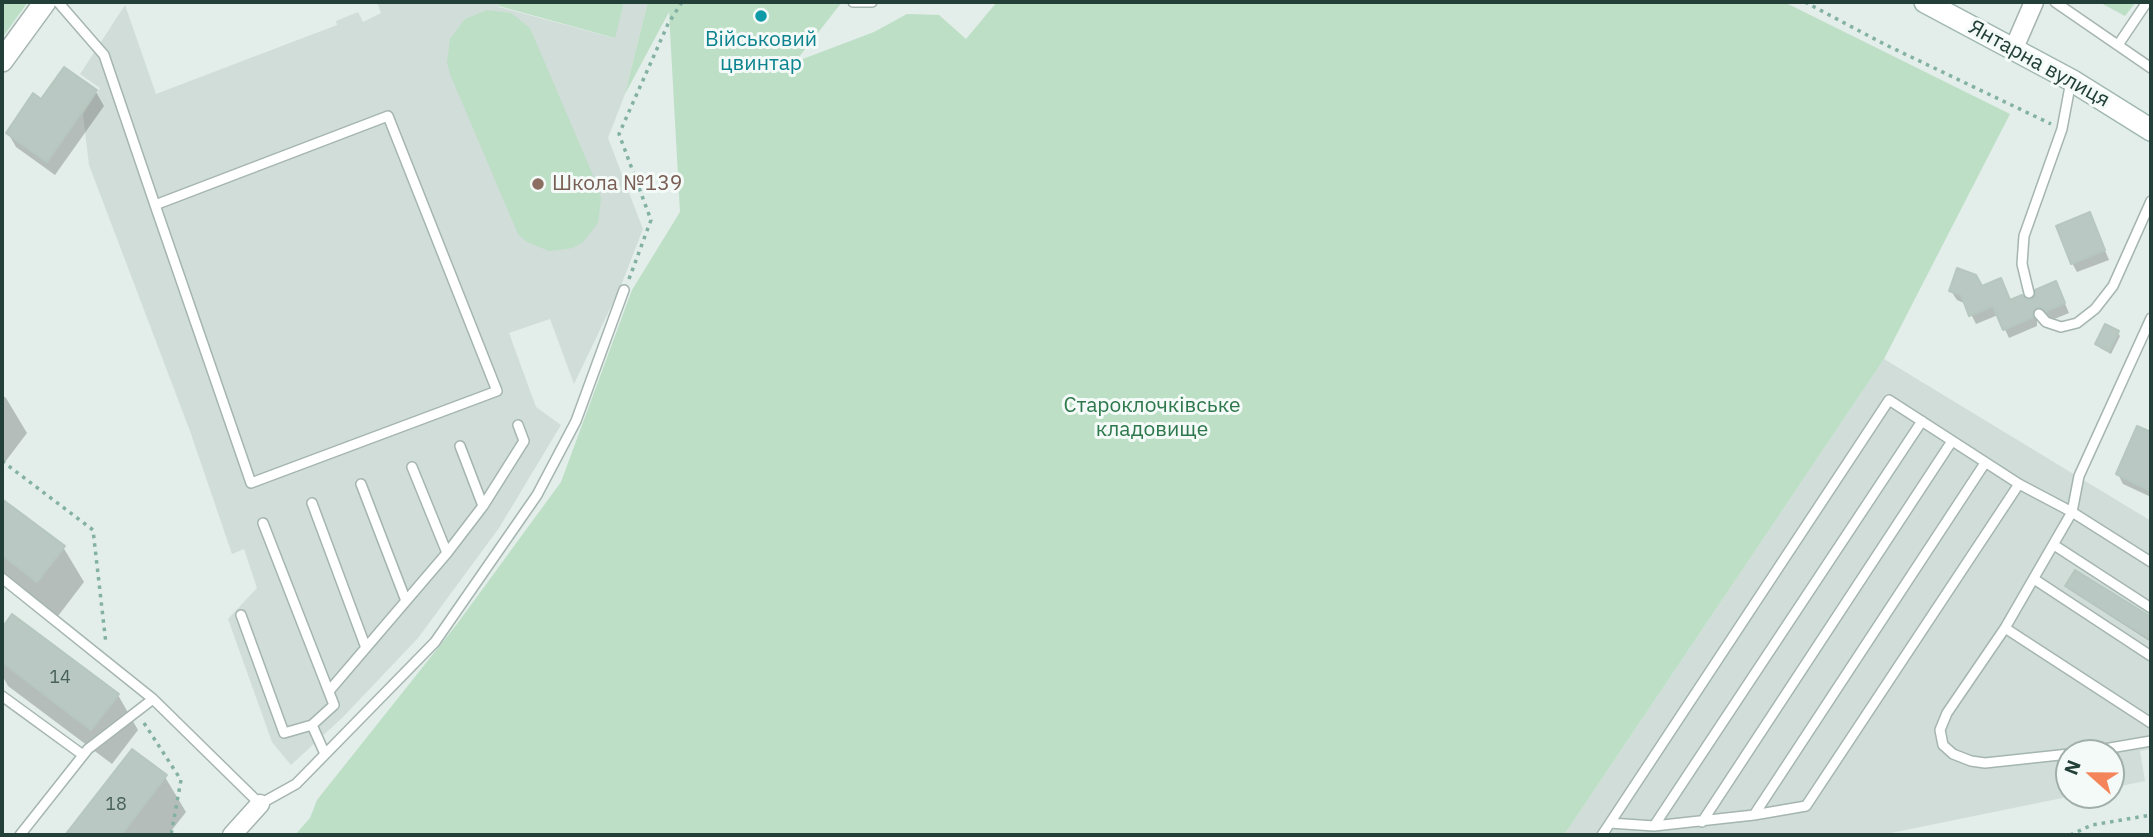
<!DOCTYPE html>
<meta charset="utf-8">
<style>
body{margin:0}
#map{position:relative;width:2153px;height:837px;overflow:hidden;background:#e3ede9;font-family:"IBM Plex Sans",sans-serif}
canvas{display:block}
.frame{position:absolute;inset:0;border:4px solid #223f38;pointer-events:none}
.north{position:absolute;left:2055px;top:739px;width:70px;height:70px;box-sizing:border-box;background:#f4faf7;border:2px solid #a0afab;border-radius:50%;rotate:291deg;font-size:19px;font-weight:700;line-height:28px;text-align:center;color:#223f38}
.north::after{content:'';display:block;margin:auto;width:24px;height:32px;background:#f4855b;clip-path:polygon(50% 0,100% 100%,50% 72%,0 100%)}
</style>
<div id="map">
<canvas width="2153" height="837"></canvas>
<div class="frame"></div>
<div class="north">N</div>
</div>
<script>
const g = document.querySelector('canvas').getContext('2d');
g.lineJoin = 'round';
function fill(path, color) {
  g.fillStyle = color;
  g.fill(path, 'evenodd');
}
function toPath(rows) {
  const path = new Path2D();
  for (const r of rows) {
    path.moveTo(r[0], r[1]);
    for (let i = 2; i < r.length; i += 2) path.lineTo(r[i], r[i + 1]);
  }
  return path;
}
function strokePath(path, color, width, dash) {
  g.strokeStyle = color;
  g.lineWidth = width;
  g.lineCap = dash ? 'butt' : 'round';
  g.setLineDash(dash || []);
  g.stroke(path);
}
function drawText(font, color, halo, rows, align = 'center') {
  g.font = font + ' "IBM Plex Sans",sans-serif';
  g.lineWidth = 6;
  g.setLineDash([]);
  g.textBaseline = 'middle';
  g.strokeStyle = halo;
  g.fillStyle = color;
  for (const [text, x, y, turn = 0] of rows) {
    g.save();
    g.translate(x, y);
    g.rotate((+turn || 0) * Math.PI / 180);
    g.textAlign = isNaN(turn) ? turn : align;
    if (halo) g.strokeText(text, 0, 0);
    g.fillText(text, 0, 0);
    g.restore();
  }
}
fill(toPath([
 [377,2,500,2,499,7,614,38,624,2,648,2,625,94,608,138,643,229,620,288,574,384,550,319,509,333,536,407,561,425,499,528,418,638,343,717,291,765,272,742,228,619,257,588,244,549,232,554,190,431,89,165,83,114,100,88,80,74,125,5,156,94,337,25,336,21,358,12,363,22,381,13],
 [1884,359,2151,521,2151,749,2140,751,2145,781,2111,788,2111,753,2069,753,2069,795,2077,795,1881,835,1564,835]
]), '#d1ddd8');
fill(toPath([
 [2,2,28,2,2,38],
 [500,2,624,2,615,38,499,6],
 [648,2,842,2,795,62,874,32,907,14,939,15,966,39,997,2,1784,2,2010,114,1884,359,1564,835,295,835,310,818,317,800,457,624,561,482,632,290,680,212,669,12,625,94],
 [2099,2,2136,2,2125,16],
 [487,10,511,13,530,28,598,187,601,199,598,223,583,242,573,248,549,251,527,242,518,234,450,74,447,63,450,39,465,19]
]), '#bcdfc6');
fill(toPath([
 [96,92,104,106,55,175,16,147,8,133,41,101],
 [2090,214,2109,260,2077,272,2072,263],
 [1982,288,2011,302,2032,301,2060,292,2069,313,2052,320,2043,316,2037,321,2037,326,2009,338,1998,315,1976,324,1966,304,1957,300,1951,291],
 [2117,332,2120,336,2111,354,2100,348,2097,344],
 [2,395,6,398,27,433,2,466],
 [2138,428,2151,434,2151,497,2123,484,2118,474],
 [2,501,63,547,84,582,58,616,2,574],
 [2076,572,2151,619,2151,642,2070,590,2067,586],
 [13,616,118,695,138,730,112,764,8,686,2,675,2,631],
 [132,751,165,777,186,812,168,835,67,835]
]), '#0003');
const building = toPath([
 [64,67,97,90,47,162,6,133,33,93,41,99,64,67],
 [2090,212,2105,250,2071,264,2056,226,2090,212],
 [1957,268,1976,275,1982,286,2001,278,2010,300,2022,295,2026,299,2031,300,2035,296,2035,290,2056,281,2065,303,2046,311,2037,307,2033,311,2033,317,2003,330,1993,306,1969,316,1961,295,1949,291,1957,268],
 [2105,324,2119,331,2109,351,2095,344,2105,324],
 [2137,426,2151,432,2151,491,2116,474,2137,426],
 [2,499,65,546,37,582,2,555,2,499],
 [2075,570,2151,617,2151,640,2065,586,2075,570],
 [12,614,119,694,91,730,2,662,2,628,12,614],
 [132,749,167,775,121,835,65,835,132,749]
]);
fill(building, '#b9c8c2');
strokePath(building, '#b6c7c0', 2);
const service = toPath([
 [58,2,104,55,155,205,251,483,497,391,388,116,155,205],
 [853,2,872,2],
 [2055,2,2151,68],
 [2118,45,2147,2],
 [2029,293,2022,264,2024,236,2062,129,2071,81],
 [2039,314,2046,322,2061,327,2077,323,2095,309,2113,286,2151,201],
 [460,446,483,506],
 [412,467,447,553],
 [361,484,406,601],
 [312,503,366,648],
 [2054,545,2151,608],
 [2,578,153,699],
 [2034,579,2151,656],
 [241,615,284,733,312,725,334,705,263,523],
 [2005,628,2151,723],
 [329,691,447,553,483,506,524,441,518,425],
 [2,696,83,755],
 [312,725,325,754],
 [2081,753,2151,741],
 [2069,754,1985,763,1971,761,1953,754,1943,745,1940,730,1947,713,2005,628,2072,512,2079,476,2151,318],
 [1754,815,1985,463],
 [1702,822,1952,441],
 [1610,823,1889,400,2019,484,2072,512,2151,562],
 [1654,826,1922,421],
 [20,835,88,749,153,699,260,804,296,784,435,642,537,495,576,421,624,290],
 [1602,835,1610,823,1654,826,1754,815,1806,806,2019,484]
]);
const minor = toPath([
 [2014,48,2034,2],
 [232,835,260,804]
]);
const tertiary = toPath([
 [2,61,45,2]
]);
const secondary = toPath([
 [1925,2,2071,80,2151,130]
]);
strokePath(service, '#a5b5b0', 12);
strokePath(minor, '#a5b5b0', 21);
strokePath(tertiary, '#a5b5b0', 24);
strokePath(secondary, '#a1b9b2', 24);
strokePath(toPath([
 [1805,2,1884,44,2051,124],
 [629,279,651,220,619,134,668,24,682,2],
 [2,461,93,530,106,644],
 [144,723,181,780,171,835],
 [2070,835,2092,825,2151,815]
]), '#83b1a4', 3.5, [3.5, 5]);
strokePath(service, '#fff', 9);
strokePath(minor, '#fff', 18);
strokePath(tertiary, '#fff', 21);
strokePath(secondary, '#fff', 21);
for (const [x, y, r, color] of [
 [761,16,7,"#0f9aa8"],
 [538,184,7,"#8d6e63"]
]) {
  const dot = new Path2D();
  dot.arc(x, y, r, 0, 2 * Math.PI);
  g.fillStyle = color;
  g.fill(dot);
  strokePath(dot, '#f4faf7', 2.5);
}
drawText('18px', '#48615a', null, [
 ["14",60,678],
 ["18",116,805]
]);
drawText('21px', '#0d838f', '#f4faf7', [
 ["Військовий",761,40],
 ["цвинтар",761,64]
]);
drawText('21px', '#223f38', '#f4faf7', [
 ["Янтарна вулиця",2039,64,29]
]);
drawText('21px', '#785e54', '#f4faf7', [
 ["Школа №139",552,184]
], 'left');
drawText('21px', '#2c774b', '#f4faf7', [
 ["Староклочківське",1152,406],
 ["кладовище",1152,430]
]);
</script>
